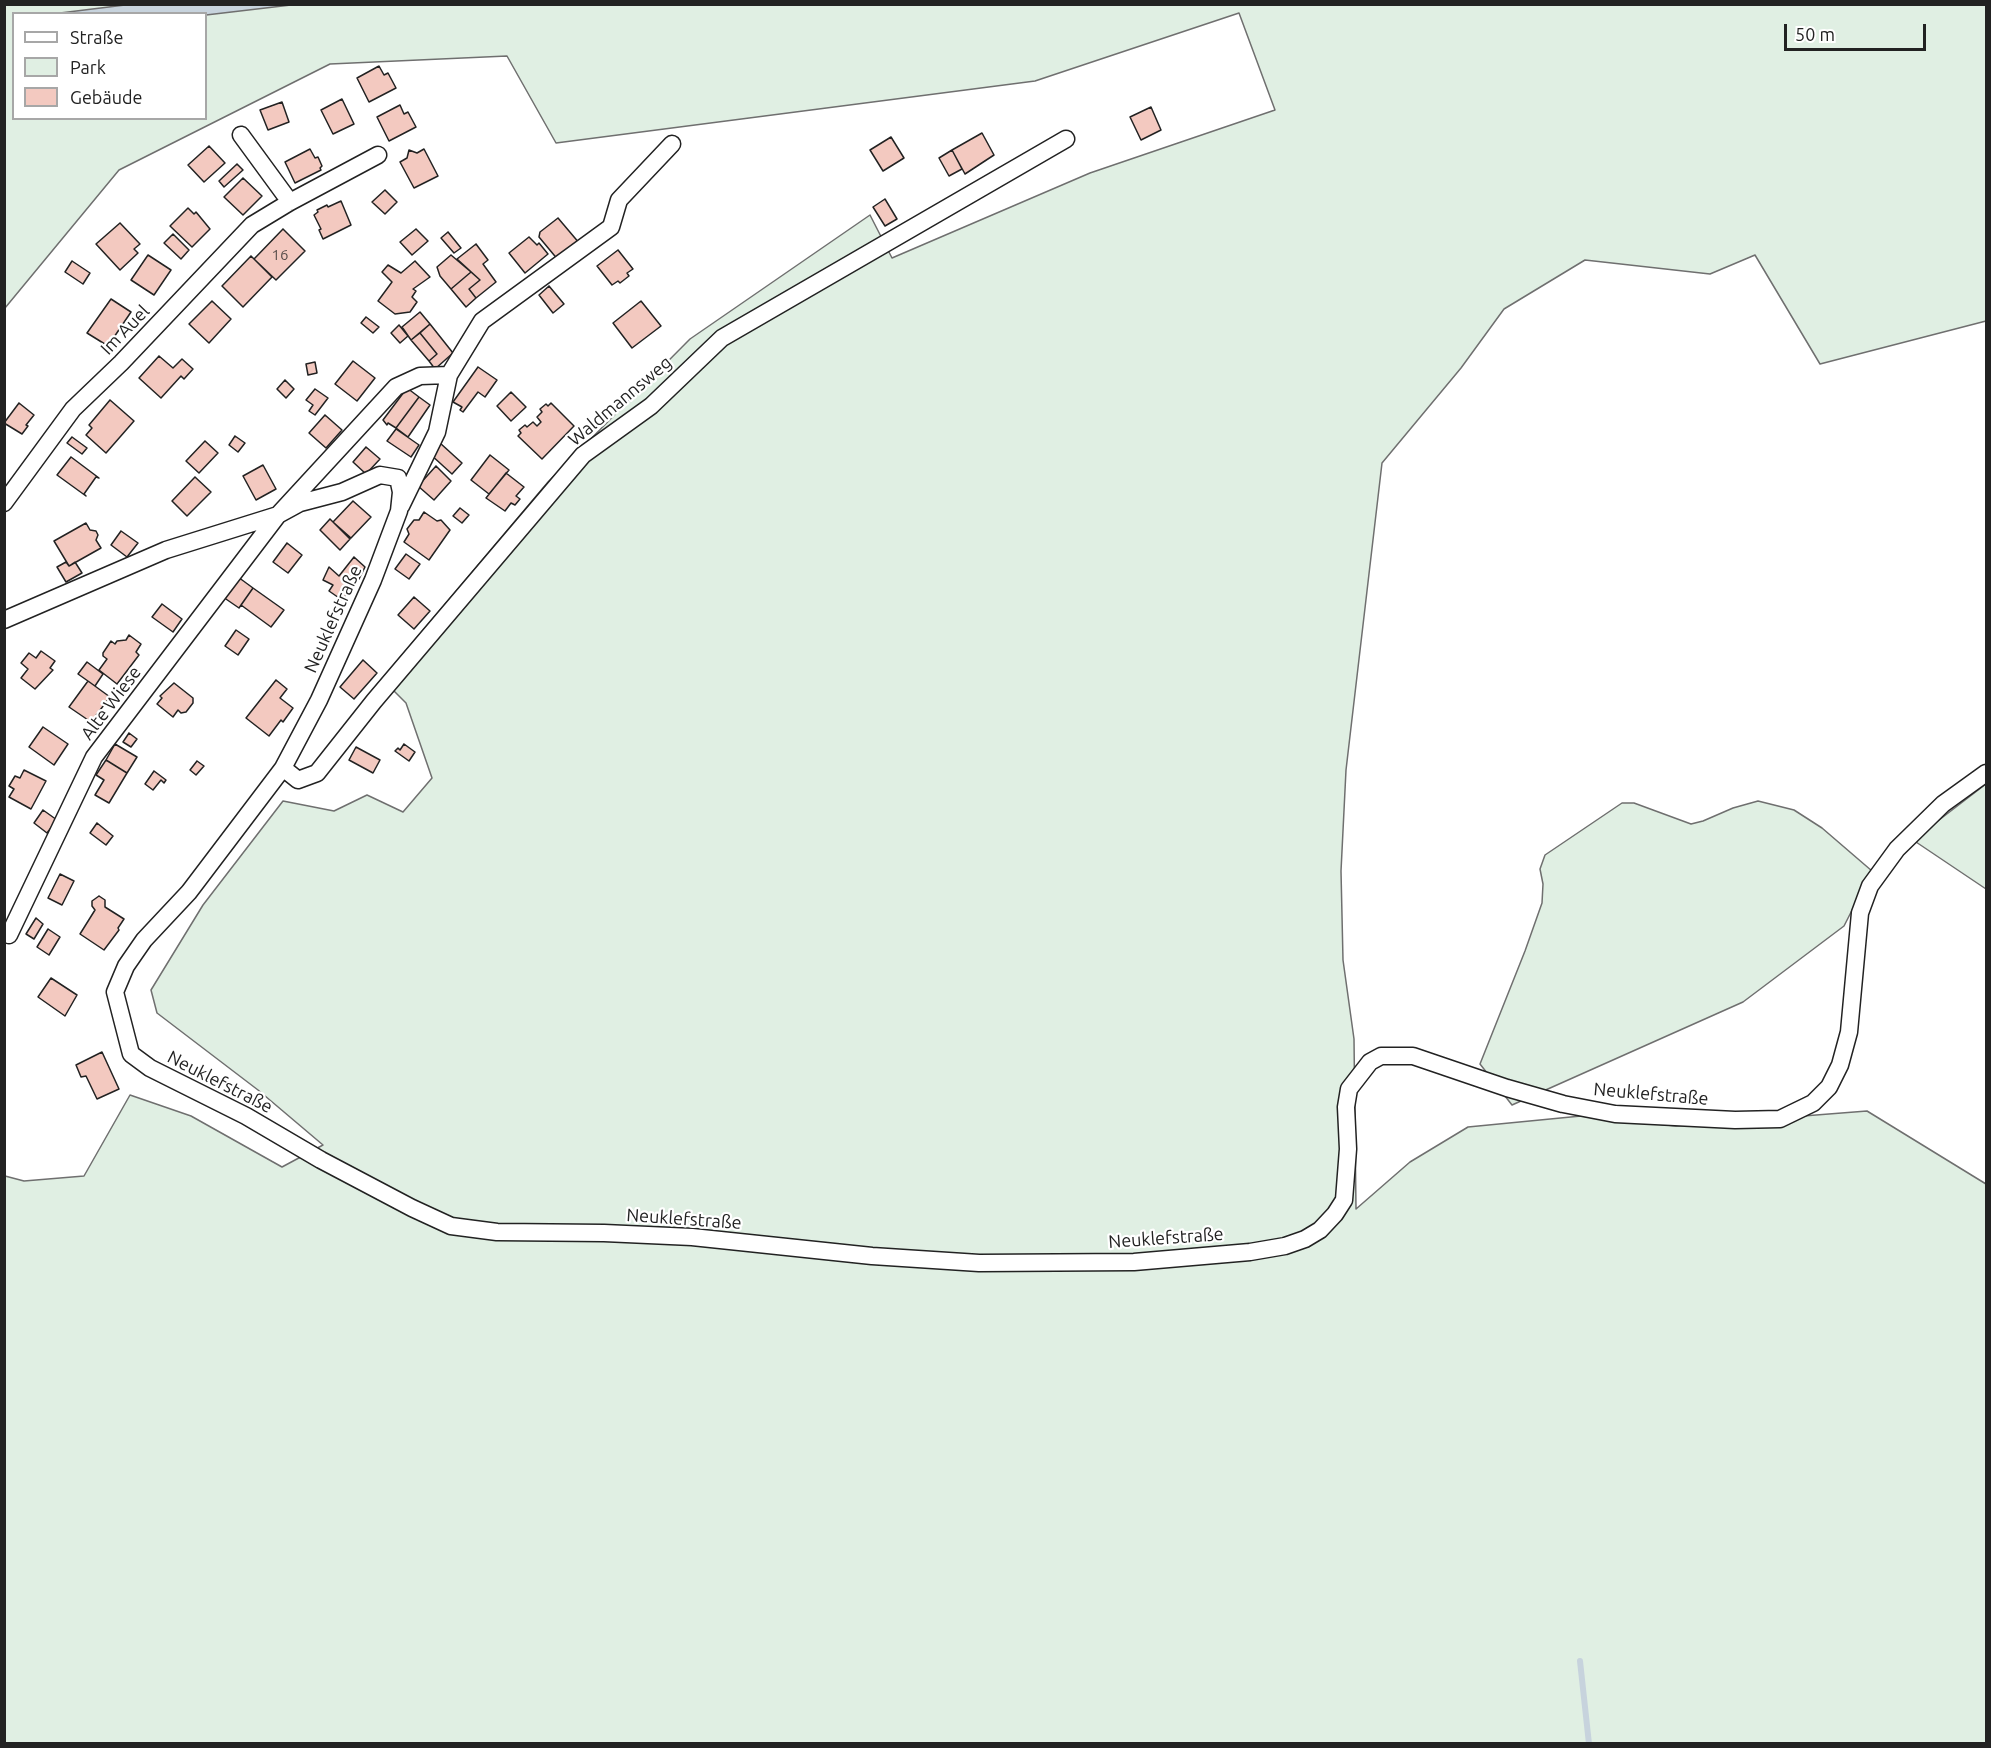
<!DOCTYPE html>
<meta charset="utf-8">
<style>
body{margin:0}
#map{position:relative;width:1991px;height:1748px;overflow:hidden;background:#fff;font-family:Ubuntu,sans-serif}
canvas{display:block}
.frame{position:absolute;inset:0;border:6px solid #222;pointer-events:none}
.legend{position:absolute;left:12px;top:12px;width:195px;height:108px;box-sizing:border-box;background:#fff;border:2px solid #a7a7a7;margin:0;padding:8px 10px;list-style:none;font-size:18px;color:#222}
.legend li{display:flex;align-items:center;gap:12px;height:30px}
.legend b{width:30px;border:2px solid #a7a7a7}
.scale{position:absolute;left:1784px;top:24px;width:142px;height:27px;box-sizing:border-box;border:3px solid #222;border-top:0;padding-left:8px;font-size:18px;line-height:21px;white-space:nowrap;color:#222;-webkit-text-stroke:4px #fff;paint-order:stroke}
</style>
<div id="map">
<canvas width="1991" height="1748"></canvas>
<div class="frame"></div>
<ul class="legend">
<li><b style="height:8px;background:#fff"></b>Straße</li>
<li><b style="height:16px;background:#e0efe3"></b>Park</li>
<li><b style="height:16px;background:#f3c9c0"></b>Gebäude</li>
</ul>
<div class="scale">50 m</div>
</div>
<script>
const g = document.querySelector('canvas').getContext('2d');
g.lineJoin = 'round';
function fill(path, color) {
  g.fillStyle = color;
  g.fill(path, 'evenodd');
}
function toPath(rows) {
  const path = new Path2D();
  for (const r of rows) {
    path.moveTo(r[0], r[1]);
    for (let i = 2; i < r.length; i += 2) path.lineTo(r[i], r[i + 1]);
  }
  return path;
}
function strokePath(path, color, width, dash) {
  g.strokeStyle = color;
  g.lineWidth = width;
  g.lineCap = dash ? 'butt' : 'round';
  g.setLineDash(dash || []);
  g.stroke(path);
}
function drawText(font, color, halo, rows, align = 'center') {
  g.font = font + ' Ubuntu,sans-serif';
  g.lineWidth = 4.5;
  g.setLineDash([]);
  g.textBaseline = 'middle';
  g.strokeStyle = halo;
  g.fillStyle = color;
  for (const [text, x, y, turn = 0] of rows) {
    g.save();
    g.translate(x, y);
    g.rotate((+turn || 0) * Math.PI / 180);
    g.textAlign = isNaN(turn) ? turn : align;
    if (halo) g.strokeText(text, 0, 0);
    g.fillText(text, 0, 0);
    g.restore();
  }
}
const green = toPath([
 [4,5,1986,5,1986,321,1820,364,1755,255,1710,274,1585,260,1504,309,1461,368,1382,463,1346,770,1341,871,1343,960,1354,1039,1356,1209,1410,1162,1468,1127,1581,1116,1676,1126,1867,1111,1986,1184,1986,1743,5,1743,5,1176,24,1181,84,1176,130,1095,191,1116,282,1167,323,1145,258,1090,157,1013,151,990,203,905,283,801,334,811,367,795,403,812,432,778,406,703,382,679,548,482,690,339,870,215,892,258,1090,173,1275,110,1239,13,1035,81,556,143,507,56,330,64,119,170,5,308,4,5],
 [14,14,206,14,206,118,14,118,14,14],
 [1986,784,1986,889,1913,840,1986,784],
 [1758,801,1794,810,1822,828,1872,871,1844,926,1743,1002,1512,1105,1480,1064,1525,951,1542,903,1543,884,1540,869,1545,855,1622,803,1634,803,1691,824,1703,821,1733,808,1758,801]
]);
fill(green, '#e0efe3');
strokePath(green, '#6f6f6f', 1.5);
const water = toPath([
 [125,5,125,4,291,5,206,15,60,13,125,5]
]);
fill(water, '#c7d3dd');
strokePath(water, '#6f6f6f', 1.5);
strokePath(toPath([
 [1580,1661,1589,1744]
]), '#c7d3dd', 6);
const building = toPath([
 [379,66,384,75,388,73,396,88,369,102,357,78,379,66],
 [342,99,354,124,333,134,321,110,342,99],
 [282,102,289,122,268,130,260,110,282,102],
 [400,105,404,114,408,112,416,127,389,141,377,117,400,105],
 [1151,107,1161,130,1141,140,1130,117,1151,107],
 [982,133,994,155,965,174,952,150,982,133],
 [891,137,904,158,883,171,870,150,891,137],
 [209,146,225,163,204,182,188,165,209,146],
 [310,149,315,158,318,157,322,166,320,168,321,170,295,183,285,162,310,149],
 [424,149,438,176,414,188,400,162,407,158,409,150,417,153,424,149],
 [952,150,962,169,949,176,939,158,952,150],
 [237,164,243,170,224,187,219,181,237,164],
 [243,178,262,196,243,215,224,197,243,178],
 [385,190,397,202,385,214,372,202,385,190],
 [885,199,897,219,885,226,873,207,885,199],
 [341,201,351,225,323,239,319,230,321,229,314,215,318,212,317,210,327,205,328,207,341,201],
 [188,208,194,214,196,212,210,229,192,247,170,226,188,208],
 [558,218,580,244,559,261,539,237,540,232,558,218],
 [120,223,140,244,134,249,138,253,120,270,96,244,120,223],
 [283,229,305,251,276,280,254,259,283,229],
 [416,229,428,241,412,255,400,242,416,229],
 [448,232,461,248,454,253,441,238,448,232],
 [173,234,189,250,181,259,164,243,173,234],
 [529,237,537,245,539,243,548,254,525,273,509,253,529,237],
 [476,244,488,260,483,264,496,282,476,298,469,289,480,280,457,259,476,244],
 [618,250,633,269,627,273,629,276,620,283,618,281,612,285,597,266,618,250],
 [148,255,171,270,154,295,131,280,148,255],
 [451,255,471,272,451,289,440,276,437,267,451,255],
 [251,256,272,277,243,307,222,286,251,256],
 [72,261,90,273,83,284,65,272,72,261],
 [415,261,430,277,413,289,416,291,412,297,417,302,410,312,395,314,378,301,392,282,382,272,388,265,401,273,415,261],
 [471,272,480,280,469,289,476,298,466,307,451,289,471,272],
 [549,286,564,304,553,313,539,295,549,286],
 [111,299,131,312,108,346,87,333,111,299],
 [212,301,231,319,209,343,189,324,212,301],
 [641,301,661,326,632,348,613,323,641,301],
 [420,312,430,324,411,340,402,327,420,312],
 [366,317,379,327,373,333,361,323,366,317],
 [430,324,453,353,435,369,429,361,437,354,420,333,430,324],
 [399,325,408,336,400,343,391,333,399,325],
 [420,333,437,354,429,361,411,340,420,333],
 [159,356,173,368,182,359,193,369,184,379,181,376,161,398,139,378,159,356],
 [353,361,375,378,357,401,335,384,353,361],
 [315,362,317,373,308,375,306,364,315,362],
 [478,367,497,380,485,397,478,392,463,412,460,410,462,407,453,402,478,367],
 [285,380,294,389,286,398,277,389,285,380],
 [407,388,419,397,396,428,388,423,387,425,383,420,407,388],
 [315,389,328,398,315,415,309,411,313,405,306,400,315,389],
 [511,392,526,407,511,421,497,406,511,392],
 [419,397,430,405,408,437,396,428,419,397],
 [110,400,134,421,106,453,86,435,92,428,89,425,110,400],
 [19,403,34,415,26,425,28,426,22,434,4,423,19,403],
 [551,403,574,426,542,459,518,436,521,433,519,430,525,425,527,427,533,422,537,426,541,422,537,417,542,412,540,409,546,404,548,406,551,403],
 [325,415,342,430,326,448,309,433,325,415],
 [396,429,419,445,411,457,387,441,396,429],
 [235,436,245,443,238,452,229,445,235,436],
 [72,437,87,448,82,454,67,443,72,437],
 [205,441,218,453,199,473,186,461,205,441],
 [440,443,462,463,452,474,430,454,440,443],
 [366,447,380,459,366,474,353,462,366,447],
 [490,455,509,470,489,494,471,480,490,455],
 [71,457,99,478,96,477,84,494,86,496,57,475,71,457],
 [263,465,276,489,256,500,243,476,263,465],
 [436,466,451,481,434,500,418,486,436,466],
 [506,473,524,487,516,496,520,499,515,505,511,503,505,511,486,498,506,473],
 [195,477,211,492,187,516,172,501,195,477],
 [353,501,371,517,351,538,333,522,353,501],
 [460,508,469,515,462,523,453,516,460,508],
 [424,512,437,521,441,520,450,530,429,560,404,542,409,534,407,529,414,520,419,520,424,512],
 [330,519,350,539,340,550,320,530,330,519],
 [86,523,90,530,96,531,98,535,96,540,101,548,69,566,54,541,86,523],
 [121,531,138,543,127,557,111,545,121,531],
 [287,543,302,555,288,573,273,562,287,543],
 [406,554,420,564,409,579,395,569,406,554],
 [354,557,365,567,359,579,342,600,329,591,333,585,323,580,329,567,339,576,354,557],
 [66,562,69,566,75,562,82,573,66,582,57,567,66,562],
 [238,577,253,588,239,608,223,597,238,577],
 [253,588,284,610,271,627,241,605,253,588],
 [414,597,430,611,414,629,398,615,414,597],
 [162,604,182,619,173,632,152,617,162,604],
 [236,630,249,639,238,655,225,646,236,630],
 [129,635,141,644,136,652,139,655,117,684,99,670,107,659,103,656,103,653,111,641,115,644,117,641,126,640,129,635],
 [41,651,55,661,50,668,53,670,35,689,21,678,28,669,21,663,29,653,36,658,41,651],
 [363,660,377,673,354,699,340,687,363,660],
 [87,662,103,674,95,686,78,674,87,662],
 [276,680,287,689,280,698,293,708,283,722,281,720,269,736,246,718,276,680],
 [88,681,110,697,91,722,69,707,88,681],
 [174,683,193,698,193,703,186,712,181,713,178,710,173,717,157,704,162,698,160,696,174,683],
 [43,727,68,744,54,765,29,747,43,727],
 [129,733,137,739,131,747,123,742,129,733],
 [115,744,137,757,127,773,106,760,115,744],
 [404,744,415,752,409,761,395,751,398,748,400,750,404,744],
 [356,747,380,760,373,773,349,760,356,747],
 [106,760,127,773,109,803,95,795,104,780,96,775,106,760],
 [197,761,204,766,196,775,190,770,197,761],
 [24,770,46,781,31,809,9,797,14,789,9,786,15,776,20,778,24,770],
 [154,771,166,780,164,783,161,780,153,790,145,784,154,771],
 [43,810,57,820,47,833,34,823,43,810],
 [97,823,113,836,106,845,90,833,97,823],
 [60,874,74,881,62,905,48,898,60,874],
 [99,896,105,900,105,907,124,919,118,928,119,930,104,950,80,934,95,910,92,906,92,901,99,896],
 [36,918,43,924,34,939,26,934,36,918],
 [48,929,60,937,49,955,37,947,48,929],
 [51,978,77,995,65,1016,38,997,51,978],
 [102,1052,119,1089,97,1099,86,1076,81,1077,76,1065,102,1052]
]);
fill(building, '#f3c9c0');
strokePath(building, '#222', 1.5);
const minor = toPath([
 [241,135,290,202],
 [4,503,73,409,121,363,252,225,290,202,378,155],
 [401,506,437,432,449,375],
 [4,620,166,550,278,515,300,503,342,492,380,475,398,478,401,492,399,511,373,580,319,700,283,768,189,892,144,940,126,966,115,992,131,1054,150,1068,246,1116,321,1160,412,1208,451,1226,497,1232,604,1233,692,1237,872,1256,979,1263,1134,1262,1250,1252,1285,1246,1305,1239,1320,1230,1335,1214,1344,1200,1348,1149,1346,1107,1349,1089,1370,1062,1381,1056,1413,1056,1507,1088,1563,1104,1615,1114,1735,1120,1780,1119,1813,1103,1829,1087,1840,1065,1849,1032,1860,913,1870,886,1897,849,1943,804,1986,773],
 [283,768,298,780,317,773,374,701,583,455,651,406,722,338,1066,139],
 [4,933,9,935,94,757,278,515,396,387,420,376,449,375,482,321,611,227,619,200,672,144]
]);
strokePath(minor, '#222', 19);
strokePath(minor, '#fff', 16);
drawText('15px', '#564c4a', null, [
 ["16",280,255]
]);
drawText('18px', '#222', '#fff', [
 ["Im Auel",125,330,-46],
 ["Waldmannsweg",620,401,-40],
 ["Neuklefstraße",333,619,-66],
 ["Alte Wiese",111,703,-53],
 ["Neuklefstraße",220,1082,27],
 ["Neuklefstraße",1651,1094,5],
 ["Neuklefstraße",684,1219,4],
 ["Neuklefstraße",1166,1238,-4]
]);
</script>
